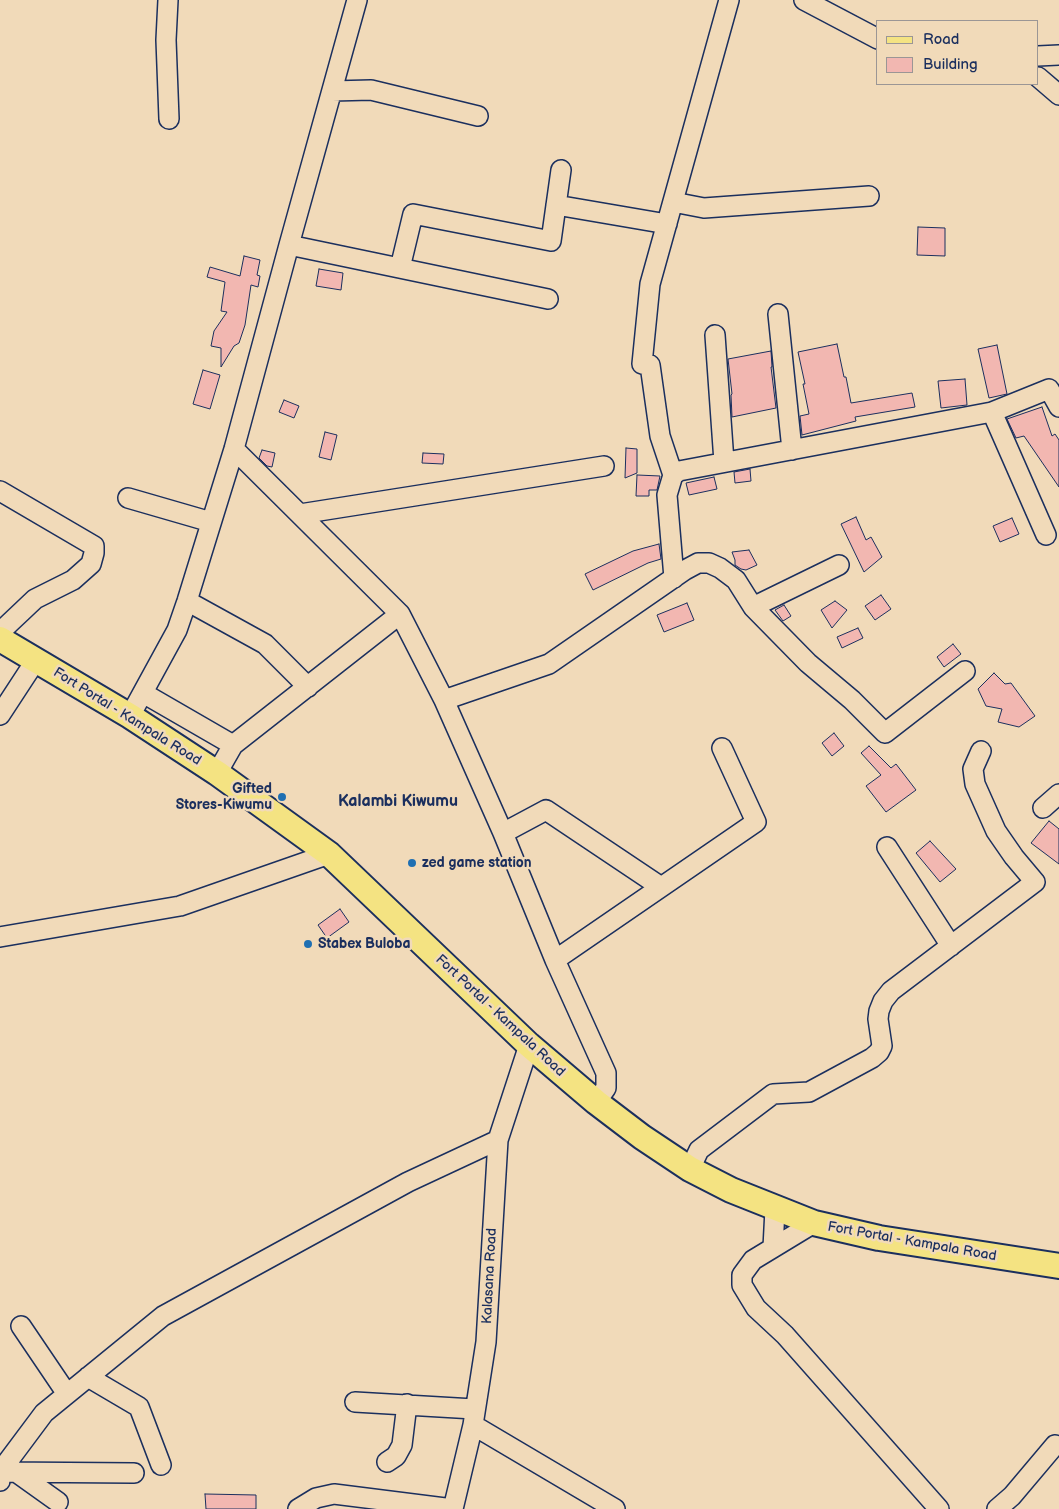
<!DOCTYPE html>
<style>
body{margin:0}
#map{position:relative;width:1059px;height:1509px;overflow:hidden;background:#f1dab9;font-family:"Balsamiq Sans",sans-serif}
canvas{display:block}
.legend{position:absolute;left:876px;top:20px;width:162px;height:65px;box-sizing:border-box;background:#f1dab9;border:1px solid #9b9695;margin:0;padding:6px 9px;list-style:none;font-size:15px;color:#1b2f5e}
.legend li{display:flex;align-items:center;gap:10px;height:25px}
.legend b{width:25px;border:1px solid #9b9695}
</style>
<div id="map">
<canvas width="1059" height="1509"></canvas>
<ul class="legend">
<li><b style="height:6px;background:#f4e382"></b>Road</li>
<li><b style="height:14px;background:#f2b7b1"></b>Building</li>
</ul>
</div>
<script>
const g = document.querySelector('canvas').getContext('2d');
g.lineJoin = 'round';
function fill(path, color) {
  g.fillStyle = color;
  g.fill(path, 'evenodd');
}
function toPath(rows) {
  const path = new Path2D();
  for (const r of rows) {
    path.moveTo(r[0], r[1]);
    for (let i = 2; i < r.length; i += 2) path.lineTo(r[i], r[i + 1]);
  }
  return path;
}
function strokePath(path, color, width, dash) {
  g.strokeStyle = color;
  g.lineWidth = width;
  g.lineCap = dash ? 'butt' : 'round';
  g.setLineDash(dash || []);
  g.stroke(path);
}
function drawText(font, color, halo, rows, align = 'center') {
  g.font = font + ' "Balsamiq Sans",sans-serif';
  g.lineWidth = 5;
  g.setLineDash([]);
  g.textBaseline = 'middle';
  g.strokeStyle = halo;
  g.fillStyle = color;
  for (const [text, x, y, turn = 0] of rows) {
    g.save();
    g.translate(x, y);
    g.rotate((+turn || 0) * Math.PI / 180);
    g.textAlign = isNaN(turn) ? turn : align;
    if (halo) g.strokeText(text, 0, 0);
    g.fillText(text, 0, 0);
    g.restore();
  }
}
const building = toPath([
 [918,227,945,228,945,256,917,255,918,227],
 [244,256,260,260,257,275,260,276,258,287,251,285,245,325,239,343,234,346,221,367,221,348,211,346,214,331,227,312,221,311,225,282,207,277,210,267,240,276,244,256],
 [319,269,343,273,341,290,316,286,319,269],
 [837,344,844,377,846,377,851,403,912,393,915,407,855,417,856,421,802,435,800,416,809,414,803,384,805,384,798,352,837,344],
 [997,345,1007,394,989,398,978,349,997,345],
 [771,351,772,367,771,367,776,408,732,417,731,395,732,394,728,359,771,351],
 [203,370,220,375,210,409,193,404,203,370],
 [965,379,967,405,941,408,938,381,965,379],
 [284,400,299,406,294,418,279,412,284,400],
 [1042,407,1052,436,1055,434,1059,440,1059,487,1024,436,1016,438,1007,419,1042,407],
 [325,432,337,435,331,460,319,457,325,432],
 [626,448,637,449,637,473,625,478,626,448],
 [262,450,275,453,272,467,267,466,259,458,262,450],
 [423,453,444,454,443,464,422,463,423,453],
 [750,469,751,481,735,483,734,472,750,469],
 [637,475,660,476,657,490,649,490,649,496,636,496,637,475],
 [714,477,717,489,689,495,686,483,714,477],
 [856,517,866,540,871,537,882,557,864,572,841,524,856,517],
 [1012,518,1019,534,1000,542,993,526,1012,518],
 [659,544,661,559,648,563,593,590,585,574,633,551,659,544],
 [749,550,757,565,746,570,741,569,735,565,735,560,732,552,749,550],
 [881,595,891,609,875,620,865,606,881,595],
 [835,601,847,610,832,628,821,610,835,601],
 [687,603,694,620,664,632,657,615,687,603],
 [784,605,791,616,783,621,775,610,784,605],
 [858,628,863,638,842,648,837,637,858,628],
 [953,644,961,654,944,667,937,657,953,644],
 [994,673,1005,684,1011,683,1035,716,1019,727,998,722,1002,709,986,706,978,689,994,673],
 [834,733,844,746,832,756,822,743,834,733],
 [869,746,891,768,896,764,916,790,886,812,866,786,881,775,861,753,869,746],
 [1049,821,1059,829,1059,864,1031,843,1049,821],
 [930,841,956,869,940,882,916,853,930,841],
 [340,909,349,922,327,938,318,925,340,909],
 [205,1494,256,1495,256,1509,206,1509,205,1494]
]);
fill(building, '#f2b7b1');
strokePath(building, '#1b2f5e', 1);
const minor = toPath([
 [168,0,166,40,169,119],
 [804,0,878,39],
 [1038,56,1059,55],
 [1038,77,1059,95],
 [332,91,371,90,478,116],
 [673,202,704,208,869,196],
 [556,205,667,224],
 [289,245,548,299],
 [400,268,413,214,551,241,561,170],
 [778,314,792,450],
 [715,335,724,462],
 [992,412,1046,535],
 [234,449,400,614,444,700,503,833,555,960,606,1073,606,1088,596,1102],
 [673,475,660,436,650,365,642,364,650,284,729,0],
 [0,491,94,546,94,553,91,564,73,580,35,599,0,632],
 [128,498,211,522],
 [300,514,604,466],
 [674,578,667,495,673,475,679,471,992,412,1049,389,1059,407],
 [187,601,265,644,308,687],
 [753,607,839,565],
 [143,693,233,745],
 [444,700,549,664,685,570,698,563,709,563,720,568,736,580,753,607,808,663,852,700,885,733,965,671],
 [0,715,36,660],
 [130,716,177,630,187,601,234,449,289,245,357,0],
 [217,773,233,745,400,614],
 [1043,808,1059,794],
 [503,833,546,810,661,887],
 [887,847,951,946],
 [0,937,180,906,329,854],
 [555,960,756,822,722,748],
 [690,1169,699,1150,773,1094,809,1092,872,1058,879,1052,882,1046,878,1019,879,1011,883,1001,891,991,1035,882,1014,857,996,831,975,784,973,769,981,751],
 [814,1223,753,1260,742,1275,742,1285,756,1308,785,1335,939,1509],
 [773,1248,775,1209],
 [21,1326,67,1394],
 [88,1377,139,1407,161,1465],
 [355,1402,474,1409],
 [473,1425,615,1509],
 [387,1462,396,1456,402,1445,407,1404],
 [0,1472,44,1413,163,1316,408,1182,498,1140],
 [16,1472,58,1502],
 [0,1481,0,1472,134,1473],
 [298,1509,316,1498,334,1494,453,1509],
 [453,1509,473,1425,486,1342,498,1140,529,1045],
 [997,1509,1012,1496,1055,1445]
]);
const major = toPath([
 [0,639,130,716,217,773,329,854,529,1045,596,1102,642,1137,690,1169,731,1190,814,1223,879,1238,1059,1266]
]);
strokePath(minor, '#1b2f5e', 22);
strokePath(major, '#1b2f5e', 28);
strokePath(minor, '#f1dab9', 19);
strokePath(major, '#f4e382', 24);
for (const [x, y, r, color] of [
 [282,797,5,"#1f6fb2"],
 [412,863,5,"#1f6fb2"],
 [308,944,5,"#1f6fb2"]
]) {
  const dot = new Path2D();
  dot.arc(x, y, r, 0, 2 * Math.PI);
  g.fillStyle = color;
  g.fill(dot);
  strokePath(dot, '#f1dab9', 2);
}
drawText('14px', '#1b2f5e', '#f1dab9', [
 ["Fort Portal - Kampala Road",127,717,32],
 ["Fort Portal - Kampala Road",500,1016,43],
 ["Fort Portal - Kampala Road",912,1242,10],
 ["Kalasana Road",490,1276,-87]
]);
drawText('bold 14px', '#1b2f5e', '#f1dab9', [
 ["Gifted",272,789,"right"],
 ["Stores-Kiwumu",272,805,"right"],
 ["zed game station",422,863],
 ["Stabex Buloba",318,944]
], 'left');
drawText('bold 16px', '#1b2f5e', '#f1dab9', [
 ["Kalambi Kiwumu",398,802]
]);
</script>
